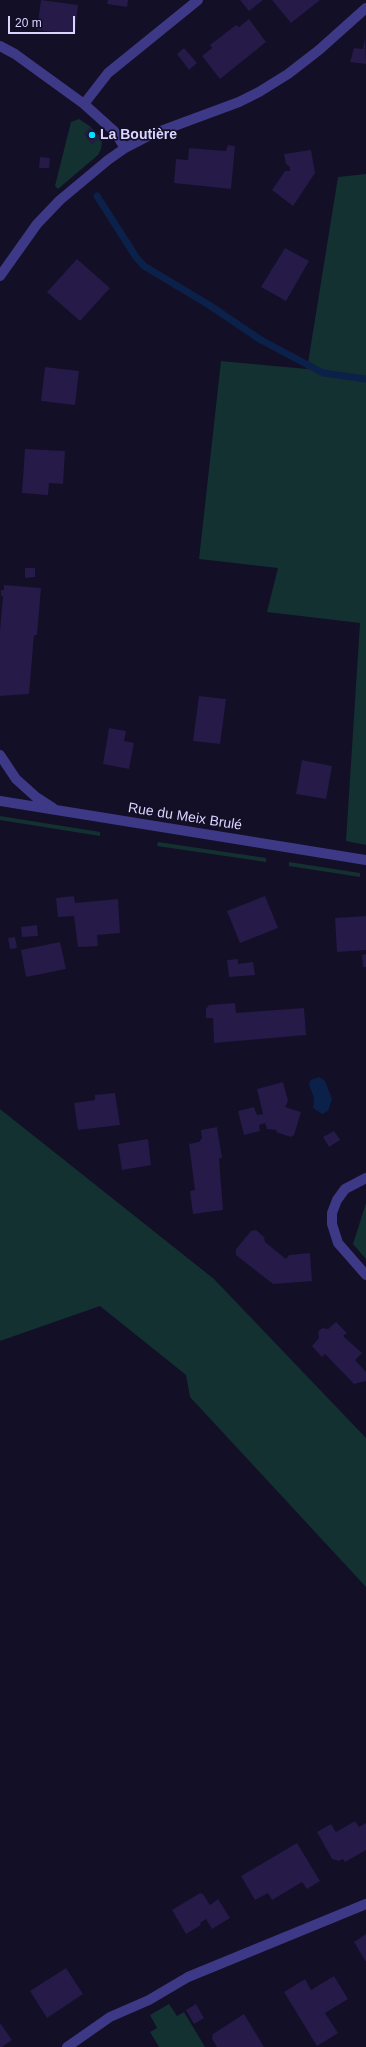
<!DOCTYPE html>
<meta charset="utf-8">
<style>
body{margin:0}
#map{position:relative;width:366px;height:2047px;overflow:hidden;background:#130f27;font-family:Helvetica,sans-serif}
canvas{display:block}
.scale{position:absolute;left:8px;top:16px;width:67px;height:18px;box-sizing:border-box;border:2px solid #dad4ff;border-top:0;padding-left:5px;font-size:12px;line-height:14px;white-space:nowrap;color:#dad4ff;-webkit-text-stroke:3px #130f27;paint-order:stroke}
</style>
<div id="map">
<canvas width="366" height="2047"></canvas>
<div class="scale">20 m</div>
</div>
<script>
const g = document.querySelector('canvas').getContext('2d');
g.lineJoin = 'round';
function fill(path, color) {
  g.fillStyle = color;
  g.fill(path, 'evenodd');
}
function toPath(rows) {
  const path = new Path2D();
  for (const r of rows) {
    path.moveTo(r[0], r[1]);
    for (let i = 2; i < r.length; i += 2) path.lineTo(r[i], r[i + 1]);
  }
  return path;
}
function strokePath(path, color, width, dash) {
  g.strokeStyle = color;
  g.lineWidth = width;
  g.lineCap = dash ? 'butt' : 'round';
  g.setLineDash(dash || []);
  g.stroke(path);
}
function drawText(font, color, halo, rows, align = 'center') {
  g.font = font + ' Helvetica,sans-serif';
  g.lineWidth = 3.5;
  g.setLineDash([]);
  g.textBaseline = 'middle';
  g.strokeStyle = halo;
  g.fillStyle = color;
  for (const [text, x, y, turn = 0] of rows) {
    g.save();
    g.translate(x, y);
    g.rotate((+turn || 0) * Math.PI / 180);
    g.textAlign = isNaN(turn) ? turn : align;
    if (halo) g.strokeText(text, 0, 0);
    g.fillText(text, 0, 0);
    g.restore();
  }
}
fill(toPath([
 [79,119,91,127,84,134,92,144,100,137,102,142,101,149,98,155,58,189,55,186,71,122],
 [366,174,366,845,346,841,360,623,267,612,278,568,199,559,221,361,307,369,338,177],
 [0,816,100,832,100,836,0,820],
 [158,842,266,858,266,862,157,846],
 [289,862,360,873,360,877,289,866],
 [0,1109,214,1279,366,1438,366,1587,190,1397,186,1375,100,1306,0,1341],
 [366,1203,366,1259,353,1244],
 [169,2004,177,2016,184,2012,205,2047,159,2047,150,2032,157,2028,150,2015]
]), '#123130');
fill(toPath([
 [319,1077,325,1081,332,1099,328,1111,322,1114,313,1108,314,1098,309,1084,311,1080]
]), '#0b2149');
strokePath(toPath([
 [97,196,136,257,144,266,209,305,261,340,323,373,366,379]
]), '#0b2149', 7);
fill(toPath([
 [41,0,78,5,75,34,37,30],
 [108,0,128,0,127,7,107,4],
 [240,0,263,0,249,11],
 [272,0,320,0,291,23],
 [249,19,266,42,220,79,202,56,212,48,210,45,236,25,239,27],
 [365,37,366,64,350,62,354,48,363,49],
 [184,48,197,63,189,70,177,54],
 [91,127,100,137,92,144,84,134],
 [228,145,235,146,231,189,174,183,176,159,188,160,189,148,226,151],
 [311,150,315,173,293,206,272,190,285,171,290,171,290,167,286,164,284,154],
 [40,157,50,158,49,168,39,168],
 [285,248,309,261,286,301,261,287],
 [77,259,110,288,80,321,47,292],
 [45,367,79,371,75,405,41,401],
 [25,449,65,451,63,484,49,483,48,495,22,493],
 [25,568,35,568,35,577,25,578],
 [4,585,41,588,37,635,34,635,29,694,0,696,0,631,3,596,1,596,1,590,4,590],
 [199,696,226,699,220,744,193,741],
 [109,728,126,731,124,741,134,743,129,769,103,764],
 [302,760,332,766,326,799,296,794],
 [74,896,75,903,118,899,120,933,97,935,98,946,78,947,74,916,58,917,56,898],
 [265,896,278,928,240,943,227,911],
 [366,916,366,950,337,952,335,918],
 [37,925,38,936,22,937,21,927],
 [15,937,17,948,10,949,8,938],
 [60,942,66,969,26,977,21,950],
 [366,954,366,967,363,967,362,955],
 [238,959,238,964,253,962,255,975,229,977,227,960],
 [235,1003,236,1013,304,1008,306,1035,214,1043,213,1018,206,1018,206,1009,209,1005],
 [283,1082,288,1101,285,1107,301,1112,294,1135,291,1137,276,1132,277,1130,267,1129,265,1123,259,1125,260,1131,244,1135,238,1111,254,1107,257,1115,263,1114,257,1089],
 [115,1093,120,1125,78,1130,74,1103,95,1100,95,1095],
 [217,1127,222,1158,219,1158,223,1210,193,1214,190,1191,195,1190,189,1144,199,1142,202,1138,201,1130],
 [334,1131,340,1140,329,1147,323,1137],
 [148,1139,151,1165,122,1170,118,1144],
 [256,1230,264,1237,265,1242,286,1259,289,1255,310,1253,312,1281,273,1284,236,1255,236,1249,251,1231],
 [336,1322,347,1333,343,1336,362,1353,355,1360,366,1372,366,1381,354,1384,325,1354,322,1357,312,1346,319,1338,318,1332,322,1328,328,1329],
 [355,1821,359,1827,366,1823,366,1850,345,1862,343,1859,339,1861,332,1859,317,1832,331,1824,336,1832],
 [297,1843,320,1881,307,1889,302,1882,272,1900,268,1893,255,1900,241,1876],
 [200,1893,203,1894,210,1905,218,1899,230,1918,212,1929,206,1919,200,1923,201,1925,186,1934,172,1910],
 [366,1934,366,1962,354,1942],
 [66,1968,83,1994,47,2018,30,1991],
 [334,1976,348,1999,325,2013,338,2033,317,2046,284,1992,305,1979,311,1990],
 [196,2004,204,2018,194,2024,186,2010],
 [244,2014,264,2047,217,2047,212,2039,213,2034],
 [0,2023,12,2040,2,2047,0,2047]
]), '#251a48');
strokePath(toPath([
 [0,46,15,54,84,104,114,131,125,148],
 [84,104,108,73,198,0],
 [0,276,37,224,60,200,108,160,125,148,150,135,239,102,259,92,288,74,319,50,366,8],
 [0,755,16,779,36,797,53,808],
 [0,801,366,860],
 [366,1178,345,1189,337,1200,332,1213,332,1224,338,1243,366,1275],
 [67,2047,110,2017,149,2000,188,1977,366,1904]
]), '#3e3986', 10);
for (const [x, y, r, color] of [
 [92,135,4,"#00dfff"]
]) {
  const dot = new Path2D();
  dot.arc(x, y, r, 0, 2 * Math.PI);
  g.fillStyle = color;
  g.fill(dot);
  strokePath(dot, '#130f27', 1.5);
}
drawText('bold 14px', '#dad4ff', '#130f27', [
 ["La Boutière",100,135]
], 'left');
drawText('14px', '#dad4ff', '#130f27', [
 ["Rue du Meix Brulé",185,817,9]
]);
</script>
